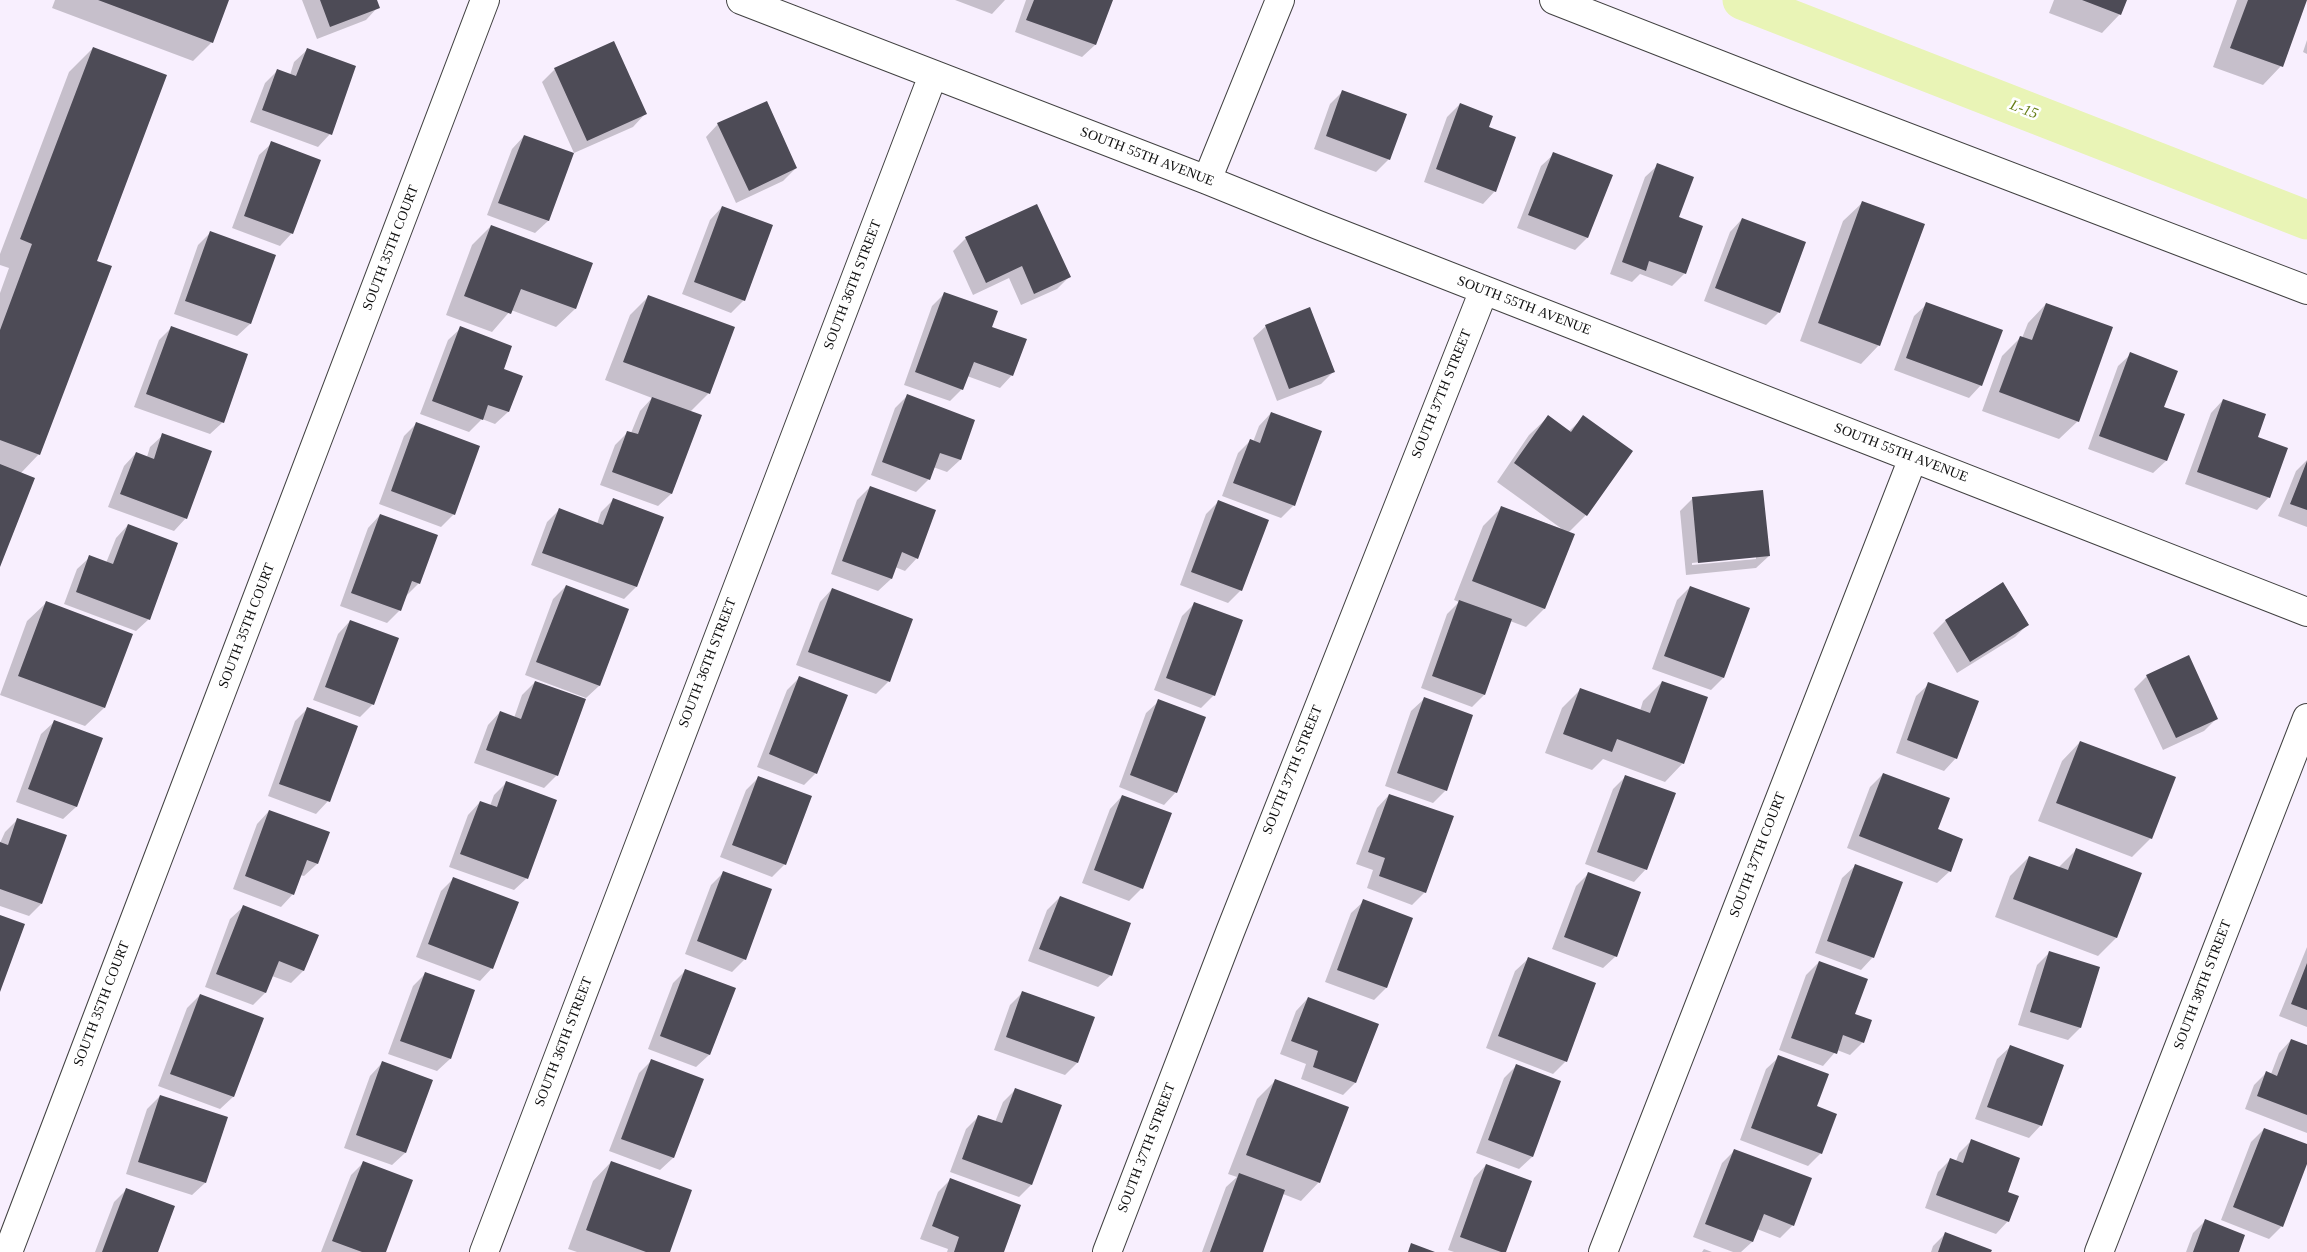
<!DOCTYPE html>
<style>
body{margin:0}
canvas{display:block;background:#f8effe}
</style>
<canvas width="2307" height="1252"></canvas>
<script>
const g = document.querySelector('canvas').getContext('2d');
g.lineJoin = 'round';
function fill(path, color) {
  g.fillStyle = color;
  g.fill(path, 'evenodd');
}
function toPath(rows) {
  const path = new Path2D();
  for (const r of rows) {
    path.moveTo(r[0], r[1]);
    for (let i = 2; i < r.length; i += 2) path.lineTo(r[i], r[i + 1]);
  }
  return path;
}
function strokePath(path, color, width, dash) {
  g.strokeStyle = color;
  g.lineWidth = width;
  g.lineCap = dash ? 'butt' : 'round';
  g.setLineDash(dash || []);
  g.stroke(path);
}
function drawText(font, color, halo, rows, align = 'center') {
  g.font = font + ' Georgia,serif';
  g.lineWidth = 5;
  g.setLineDash([]);
  g.textBaseline = 'middle';
  g.strokeStyle = halo;
  g.fillStyle = color;
  for (const [text, x, y, turn = 0] of rows) {
    g.save();
    g.translate(x, y);
    g.rotate((+turn || 0) * Math.PI / 180);
    g.textAlign = isNaN(turn) ? turn : align;
    if (halo) g.strokeText(text, 0, 0);
    g.fillText(text, 0, 0);
    g.restore();
  }
}
fill(toPath([
 [55,0,228,0,212,42,193,61,52,8],
 [302,0,376,0,378,7,366,20,317,39],
 [955,0,1005,0,992,14],
 [1026,0,1111,0,1095,45,1082,57,1015,32],
 [2054,0,2126,0,2120,14,2102,33,2049,13],
 [2237,0,2305,0,2281,66,2263,85,2213,67],
 [2307,40,2307,54,2303,52],
 [93,48,96,261,39,454,20,474,0,564,0,293,9,268,0,265,0,254,69,72],
 [307,50,330,134,318,147,250,122,265,83,277,71,290,75,294,62],
 [555,69,645,114,633,127,574,153,542,82],
 [1343,91,1389,159,1376,172,1314,149,1330,104],
 [1460,104,1487,128,1495,191,1483,204,1424,182,1447,117],
 [718,124,796,168,783,181,736,203,706,137],
 [524,136,572,154,548,221,535,233,487,215,512,149],
 [272,143,292,233,280,246,232,228,259,155],
 [1554,154,1612,176,1587,238,1575,250,1517,228,1541,166],
 [1658,165,1685,273,1672,286,1640,274,1632,282,1610,274,1645,177],
 [1862,203,1879,345,1861,364,1800,341,1843,221],
 [722,207,744,300,731,313,682,294,710,220],
 [1742,219,1779,312,1766,325,1704,301,1730,232],
 [491,226,591,264,575,309,556,327,511,310,492,332,446,315,472,245],
 [210,233,250,324,237,336,174,314,198,245],
 [966,238,1069,277,1057,289,1021,305,1009,278,973,295,953,251],
 [945,293,990,327,1012,375,1000,388,967,376,962,389,950,401,904,385,932,306],
 [649,296,733,328,708,394,690,412,700,416,671,494,658,506,600,485,615,445,628,432,631,433,640,411,652,398,605,380,630,315],
 [1927,304,1981,385,1969,398,1894,370,1914,316],
 [2046,304,2078,421,2059,439,1982,411,2002,356,2020,338,2022,338,2028,323],
 [1266,326,1333,372,1321,384,1277,401,1253,338],
 [171,328,223,422,210,434,134,407,159,340],
 [461,328,502,369,521,377,508,412,495,424,482,419,469,432,420,414,448,340],
 [2131,354,2163,407,2183,415,2166,461,2153,473,2088,449,2118,366],
 [907,396,974,420,960,460,947,472,933,467,929,479,916,492,871,475,895,408],
 [2223,400,2256,438,2269,497,2257,510,2185,484,2211,413],
 [1271,413,1294,505,1281,518,1222,496,1238,453,1250,441,1253,442,1259,426],
 [1548,417,1568,432,1584,417,1586,515,1568,533,1573,534,1544,609,1526,627,1510,621,1484,695,1472,707,1421,688,1447,614,1459,602,1454,600,1483,526,1502,507,1562,529,1497,482,1529,435],
 [416,424,454,514,441,527,379,504,404,436],
 [163,435,186,518,174,531,108,507,124,466,136,453,147,457,150,447],
 [2307,460,2307,527,2278,516,2296,471],
 [870,487,917,558,905,571,895,567,891,579,878,591,831,574,857,500],
 [1693,498,1769,556,1756,568,1686,575,1680,511],
 [1756,556,1756,559,1692,565,1692,563],
 [614,499,636,587,624,599,531,565,547,522,559,510,597,524,601,512],
 [1218,502,1241,590,1228,603,1180,585,1206,514],
 [380,515,419,583,406,596,400,610,387,623,340,606,368,528],
 [128,525,149,619,136,631,64,604,77,569,90,557,106,563,116,538],
 [566,586,628,610,599,686,586,698,525,675,553,599],
 [1690,587,1723,678,1711,690,1652,669,1677,600],
 [832,589,912,619,888,682,876,694,796,665,820,602],
 [46,603,104,708,85,726,0,695,27,621],
 [1195,603,1214,695,1201,708,1154,690,1182,616],
 [350,621,373,704,360,717,313,700,338,634],
 [1945,621,2028,624,2015,637,1957,673,1933,633],
 [2147,676,2217,718,2204,731,2163,750,2134,689],
 [799,678,816,773,804,785,757,767,787,690],
 [535,682,557,775,544,788,474,763,488,725,500,712,514,718,522,695],
 [1662,682,1683,763,1665,782,1603,759,1592,770,1545,753,1562,708,1581,689,1640,711,1643,701],
 [1929,684,1956,758,1944,771,1896,753,1916,696],
 [1424,699,1446,790,1433,803,1385,786,1411,711],
 [1159,701,1176,792,1164,805,1119,787,1146,713],
 [307,709,328,801,316,814,268,796,295,721],
 [54,722,101,739,76,807,63,819,16,802,41,734],
 [2080,742,2151,838,2132,857,2038,821,2062,761],
 [1883,774,1937,830,1950,871,1937,883,1847,848,1870,787],
 [1626,776,1646,869,1634,882,1585,864,1613,789],
 [758,778,785,864,772,877,720,857,746,790],
 [506,783,527,878,514,890,449,867,468,815,480,802,490,806,494,795],
 [1389,795,1425,892,1412,905,1367,888,1373,870,1356,864,1377,808],
 [1122,796,1142,888,1129,901,1082,883,1110,809],
 [269,811,329,833,317,864,304,876,300,875,293,894,281,907,233,889,257,824],
 [18,819,41,904,29,916,0,906,0,843,5,832],
 [2076,850,2116,938,2098,956,1995,917,2010,876,2029,857,2058,868],
 [1855,866,1873,957,1861,970,1815,953,1842,878],
 [724,872,745,959,732,972,685,954,711,885],
 [1588,874,1616,956,1603,968,1552,949,1576,886],
 [453,879,492,968,480,981,416,957,441,891],
 [1060,897,1111,975,1098,987,1028,961,1047,910],
 [1364,901,1386,988,1374,1000,1325,982,1351,913],
 [243,907,317,936,303,971,291,983,272,976,265,993,253,1005,205,987,230,919],
 [2307,947,2307,1027,2279,1016],
 [2050,952,2080,1028,2068,1040,2018,1025,2037,965],
 [1528,959,1566,1061,1553,1074,1486,1048,1515,971],
 [1819,962,1863,1042,1850,1055,1837,1050,1823,1066,1779,1050,1806,975],
 [686,970,734,989,709,1055,696,1067,648,1049,673,983],
 [425,974,450,1059,437,1071,388,1054,413,986],
 [1023,992,1093,1017,1077,1063,1065,1075,994,1050,1010,1005],
 [200,995,262,1019,233,1097,220,1109,158,1086,187,1008],
 [1308,998,1377,1024,1355,1083,1343,1095,1301,1079,1306,1064,1280,1054,1296,1011],
 [2291,1040,2307,1046,2307,1133,2245,1109,2254,1085,2266,1073,2271,1074,2279,1053],
 [2010,1047,2041,1125,2029,1138,1975,1119,1997,1059],
 [1779,1057,1821,1153,1808,1166,1740,1140,1766,1069],
 [652,1060,702,1080,673,1158,660,1170,609,1151,639,1073],
 [382,1063,405,1153,392,1165,344,1148,370,1076],
 [1516,1066,1560,1082,1532,1157,1519,1169,1476,1153,1504,1078],
 [1275,1081,1319,1182,1301,1201,1283,1194,1261,1252,1202,1252,1226,1187,1237,1177,1228,1174,1257,1099],
 [1015,1090,1060,1106,1031,1185,1019,1197,950,1172,966,1129,979,1116,995,1122,1003,1102],
 [160,1096,205,1183,192,1195,126,1174,147,1109],
 [2264,1129,2307,1146,2307,1160,2282,1226,2269,1239,2221,1220,2251,1142],
 [1972,1140,2006,1192,2008,1221,1996,1234,1925,1208,1938,1172,1951,1159,1956,1161,1959,1153],
 [1735,1150,1793,1225,1780,1238,1757,1229,1752,1242,1741,1252,1733,1252,1693,1237,1722,1163],
 [364,1162,384,1252,321,1252,351,1175],
 [611,1162,669,1252,577,1252,568,1249,593,1181],
 [1486,1165,1505,1252,1454,1252,1448,1250,1474,1178],
 [950,1180,1003,1252,947,1252,948,1249,920,1239,938,1192],
 [127,1189,156,1252,95,1252,114,1202],
 [2205,1221,2237,1252,2186,1252,2193,1233],
 [1945,1234,1990,1252,1931,1252,1933,1246],
 [1704,1249,1712,1252,1702,1252]
]), '#0003');
strokePath(toPath([
 [1742,0,2307,220]
]), '#e9f4b6', 39);
fill(toPath([
 [98,0,229,0,213,43],
 [320,0,377,0,380,8,330,27],
 [1034,0,1113,0,1096,45,1026,20],
 [2082,0,2127,0,2121,15],
 [2248,0,2307,0,2283,67,2230,48],
 [614,41,647,114,587,141,554,68],
 [93,47,167,75,97,261,112,266,40,455,0,440,0,330,32,244,20,239],
 [307,48,356,66,332,135,262,110,277,69,296,76],
 [1342,90,1407,114,1390,160,1326,136],
 [767,101,797,168,749,191,717,123],
 [1460,103,1493,116,1489,127,1516,137,1496,192,1436,169],
 [524,135,574,153,549,221,498,203],
 [271,141,321,160,293,234,244,216],
 [1553,152,1613,175,1588,238,1528,215],
 [1657,163,1694,177,1679,217,1703,226,1686,274,1649,261,1646,271,1622,262],
 [1862,201,1925,224,1880,346,1818,323],
 [1037,204,1071,277,1034,294,1022,266,986,283,965,237],
 [722,206,773,225,745,301,694,282],
 [1742,218,1806,242,1780,313,1715,288],
 [491,225,593,263,576,309,521,289,511,314,464,296],
 [210,231,276,255,251,324,185,301],
 [944,292,998,311,992,327,1027,339,1013,376,974,362,963,390,915,372],
 [648,295,735,327,710,394,623,362],
 [1926,302,2003,330,1982,386,1906,358],
 [2046,303,2113,327,2079,422,1999,392,2020,336,2032,340],
 [1310,307,1335,372,1289,389,1265,325],
 [171,326,248,354,224,423,146,394],
 [460,326,512,346,504,369,523,376,509,412,488,405,483,420,432,401],
 [2130,352,2178,371,2164,407,2185,414,2167,461,2099,436],
 [907,394,975,420,961,460,940,453,930,480,882,462],
 [652,397,702,415,672,494,612,472,627,431,638,434],
 [2223,399,2266,414,2258,437,2288,448,2270,498,2197,472],
 [1271,412,1322,431,1295,506,1233,483,1250,439,1260,443],
 [1548,415,1571,432,1583,415,1633,451,1587,516,1514,463],
 [416,422,480,446,455,515,391,491],
 [162,433,212,451,187,519,120,494,136,452,154,459],
 [2307,461,2307,510,2290,504],
 [0,464,35,478,0,567],
 [870,486,936,510,918,559,902,552,892,579,842,561],
 [1763,490,1770,556,1698,563,1692,497],
 [613,498,664,517,637,587,542,553,559,508,603,525],
 [1218,500,1269,520,1242,591,1191,572],
 [1501,506,1575,534,1545,609,1472,581],
 [380,514,438,535,420,584,412,581,401,611,351,593],
 [128,524,178,543,150,620,76,592,89,555,113,564],
 [2003,582,2029,625,1970,662,1945,620],
 [566,585,629,609,600,686,536,662],
 [1690,586,1750,608,1724,678,1664,656],
 [832,588,913,619,890,682,808,652],
 [1459,600,1512,619,1485,695,1432,676],
 [46,601,133,634,105,708,18,676],
 [1194,602,1243,620,1215,696,1166,678],
 [350,620,399,638,374,705,325,687],
 [2189,655,2218,719,2176,738,2146,675],
 [799,676,848,695,817,774,769,754],
 [535,681,586,699,558,776,486,750,500,711,521,719],
 [1662,681,1708,697,1684,764,1617,739,1612,752,1563,734,1580,688,1650,713],
 [1928,682,1979,701,1957,759,1907,740],
 [1424,697,1473,715,1447,791,1397,773],
 [1158,699,1206,717,1177,793,1130,775],
 [307,707,358,726,330,802,279,784],
 [54,720,103,738,77,807,28,789],
 [2080,741,2176,777,2152,839,2056,803],
 [1883,773,1950,798,1938,829,1963,839,1951,872,1859,836],
 [1625,775,1676,793,1647,870,1597,852],
 [758,776,812,796,786,865,732,845],
 [506,781,557,800,528,879,460,854,480,801,497,807],
 [1389,794,1454,816,1426,893,1379,876,1385,858,1368,852],
 [1122,795,1172,813,1143,889,1094,870],
 [269,810,330,832,318,864,307,860,294,895,245,876],
 [17,818,67,835,42,904,0,889,0,842,8,845],
 [2076,848,2142,873,2117,938,2013,899,2029,856,2068,870],
 [1855,864,1903,882,1874,958,1827,941],
 [723,871,772,889,746,960,697,941],
 [1588,872,1641,892,1617,957,1564,937],
 [453,877,519,902,493,969,428,944],
 [1060,896,1131,923,1112,976,1039,949],
 [1363,899,1413,918,1387,988,1337,970],
 [243,905,319,935,304,971,279,961,266,993,216,974],
 [0,915,25,924,0,992],
 [2049,951,2100,967,2081,1028,2030,1012],
 [1528,957,1596,983,1567,1062,1498,1036],
 [1819,961,1868,979,1855,1014,1872,1020,1864,1043,1843,1035,1837,1054,1791,1038],
 [2307,963,2307,1010,2291,1004],
 [685,969,736,988,710,1055,660,1036],
 [425,972,475,990,451,1059,400,1041],
 [1022,991,1095,1017,1078,1063,1006,1037],
 [200,994,264,1018,234,1097,170,1074],
 [1308,997,1379,1024,1356,1083,1313,1067,1318,1051,1291,1041],
 [2291,1039,2307,1045,2307,1115,2257,1096,2266,1071,2277,1076],
 [2010,1045,2064,1065,2042,1126,1987,1107],
 [1778,1055,1829,1074,1817,1106,1837,1114,1822,1154,1751,1128],
 [651,1059,704,1079,674,1158,621,1139],
 [382,1061,433,1080,406,1153,356,1135],
 [1516,1064,1561,1081,1533,1157,1488,1140],
 [1275,1079,1349,1107,1320,1183,1246,1155],
 [1015,1088,1062,1105,1032,1185,962,1159,978,1115,1002,1123],
 [160,1095,228,1117,206,1183,138,1162],
 [2264,1128,2307,1144,2307,1164,2283,1227,2233,1207],
 [1971,1139,2020,1158,2008,1192,2019,1196,2009,1222,1936,1195,1950,1158,1963,1163],
 [1734,1149,1812,1178,1794,1226,1764,1214,1753,1242,1705,1224],
 [363,1161,413,1180,386,1252,362,1252,332,1241],
 [611,1161,692,1190,670,1252,646,1252,586,1230],
 [1486,1164,1532,1181,1506,1252,1501,1252,1460,1237],
 [1239,1173,1285,1190,1263,1252,1210,1252],
 [950,1178,1021,1205,1004,1252,954,1252,959,1237,932,1226],
 [126,1188,175,1206,158,1252,102,1252],
 [2205,1219,2245,1235,2239,1252,2193,1252],
 [1945,1232,1992,1250,1991,1252,1938,1252],
 [1411,1243,1435,1252,1408,1252]
]), '#4d4b56');
const minor = toPath([
 [741,0,1207,180,1318,225,2307,612],
 [1554,0,1797,95,2307,290],
 [1207,180,1280,0],
 [8,1252,485,0],
 [484,1252,933,75],
 [1107,1252,1230,932,1484,290],
 [1603,1252,1913,458],
 [2099,1252,2307,718]
]);
strokePath(minor, '#414141', 30);
strokePath(minor, '#fff', 28);
drawText('14px', '#0e0e0e', '#fff', [
 ["SOUTH 55TH AVENUE",1147,157,21],
 ["SOUTH 35TH COURT",391,248,-69],
 ["SOUTH 36TH STREET",853,285,-69],
 ["SOUTH 55TH AVENUE",1524,306,21],
 ["SOUTH 37TH STREET",1442,394,-68],
 ["SOUTH 55TH AVENUE",1901,453,21],
 ["SOUTH 35TH COURT",247,626,-69],
 ["SOUTH 36TH STREET",708,663,-69],
 ["SOUTH 37TH STREET",1293,770,-68],
 ["SOUTH 37TH COURT",1758,855,-69],
 ["SOUTH 38TH STREET",2203,985,-69],
 ["SOUTH 35TH COURT",102,1004,-69],
 ["SOUTH 36TH STREET",564,1042,-69],
 ["SOUTH 37TH STREET",1147,1148,-69]
]);
drawText('italic 15px', '#677f19', '#fff', [
 ["L-15",2024,110,21]
]);
</script>
